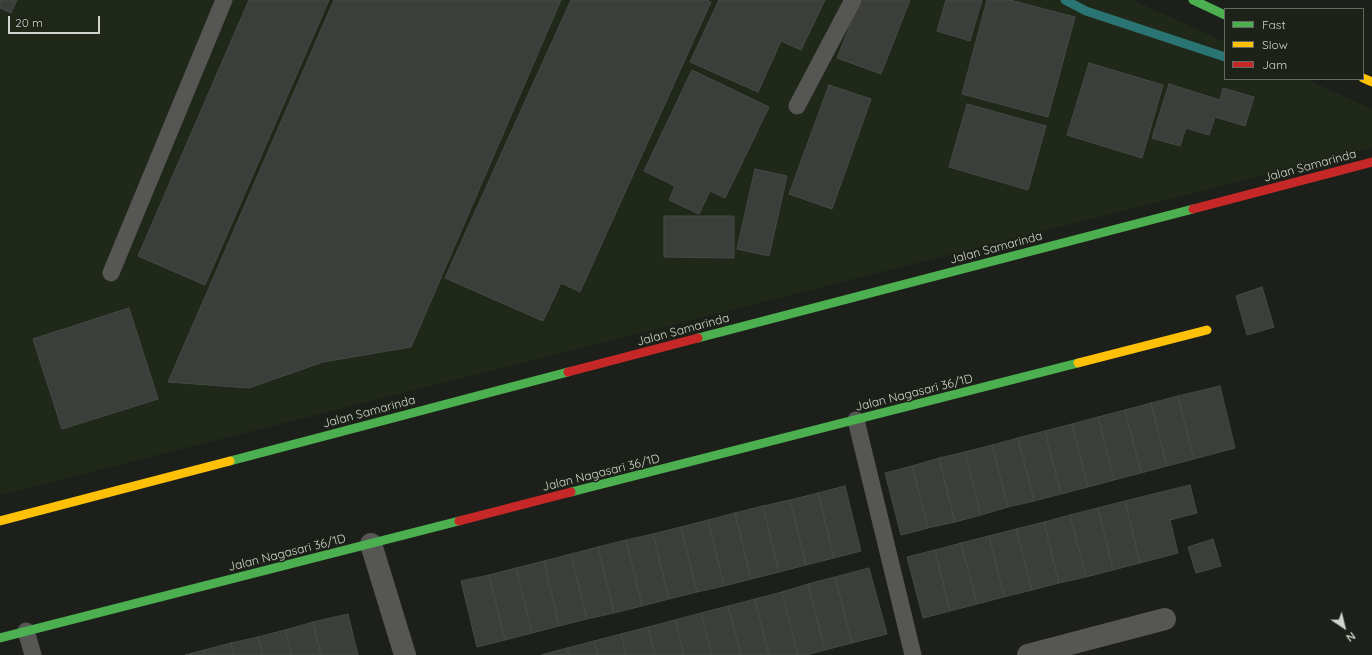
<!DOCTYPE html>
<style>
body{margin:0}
#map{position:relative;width:1372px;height:655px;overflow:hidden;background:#1d201a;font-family:Quicksand,sans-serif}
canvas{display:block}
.legend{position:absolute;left:1224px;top:8px;width:140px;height:72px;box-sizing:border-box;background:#1d2218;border:1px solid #656961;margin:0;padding:5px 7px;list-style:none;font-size:12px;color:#d1d4ce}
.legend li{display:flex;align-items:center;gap:8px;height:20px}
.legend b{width:20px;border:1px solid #656961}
.north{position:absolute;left:1324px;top:607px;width:40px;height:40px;-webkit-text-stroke:3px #1d2218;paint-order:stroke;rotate:145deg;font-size:11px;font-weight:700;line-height:16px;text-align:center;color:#d1d4ce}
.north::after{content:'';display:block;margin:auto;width:14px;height:18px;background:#d1d4ce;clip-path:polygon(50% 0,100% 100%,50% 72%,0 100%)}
.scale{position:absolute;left:8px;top:16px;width:92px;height:18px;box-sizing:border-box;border:2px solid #d1d4ce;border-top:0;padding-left:5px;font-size:12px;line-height:14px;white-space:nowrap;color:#d1d4ce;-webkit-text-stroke:3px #1d2218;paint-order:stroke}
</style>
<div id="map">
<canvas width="1372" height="655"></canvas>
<ul class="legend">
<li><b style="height:5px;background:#4caf50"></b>Fast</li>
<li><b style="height:5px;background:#ffc107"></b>Slow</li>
<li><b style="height:5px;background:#c62828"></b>Jam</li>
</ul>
<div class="north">N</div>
<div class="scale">20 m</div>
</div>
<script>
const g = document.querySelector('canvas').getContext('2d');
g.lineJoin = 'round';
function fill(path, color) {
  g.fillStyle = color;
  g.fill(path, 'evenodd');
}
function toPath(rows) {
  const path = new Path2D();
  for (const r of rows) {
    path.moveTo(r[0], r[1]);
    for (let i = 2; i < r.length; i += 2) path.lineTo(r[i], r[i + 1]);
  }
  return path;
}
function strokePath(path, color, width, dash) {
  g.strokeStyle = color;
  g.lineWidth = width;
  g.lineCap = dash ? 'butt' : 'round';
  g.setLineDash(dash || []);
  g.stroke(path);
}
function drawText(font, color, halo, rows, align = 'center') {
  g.font = font + ' Quicksand,sans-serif';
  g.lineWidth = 3.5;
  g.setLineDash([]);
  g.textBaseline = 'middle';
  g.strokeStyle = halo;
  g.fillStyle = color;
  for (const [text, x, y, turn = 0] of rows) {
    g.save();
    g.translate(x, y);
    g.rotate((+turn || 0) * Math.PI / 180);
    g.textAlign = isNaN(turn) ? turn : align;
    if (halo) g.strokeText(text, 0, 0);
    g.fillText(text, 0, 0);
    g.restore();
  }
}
fill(toPath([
 [0,0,1133,0,1225,42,1225,79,1306,79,1372,109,1372,148,0,495]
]), '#20281a');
strokePath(toPath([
 [1065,0,1086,11,1225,57]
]), '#2b7474', 9);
const building = toPath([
 [0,0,17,0,11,13,0,8,0,0],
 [249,0,329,0,205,285,138,256,249,0],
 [334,0,561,0,411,347,323,362,249,388,168,382,334,0],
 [571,0,707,0,711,2,580,292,561,283,543,321,445,278,571,0],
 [719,0,825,0,801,50,781,41,758,92,690,62,719,0],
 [860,0,910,0,881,74,837,58,860,0],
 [946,0,982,0,970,41,937,31,946,0],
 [987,0,1010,0,1075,17,1048,117,962,94,987,0],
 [1089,63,1163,85,1142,158,1067,135,1089,63],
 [692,70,769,107,725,198,710,191,699,214,669,200,675,186,644,171,692,70],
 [1169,84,1220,100,1223,88,1254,97,1245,126,1215,117,1209,135,1186,128,1180,146,1152,138,1169,84],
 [829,85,871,99,832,209,789,194,829,85],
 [967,104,1046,126,1028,190,949,167,967,104],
 [755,169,787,176,769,256,737,249,755,169],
 [664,216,734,216,734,258,664,257,664,216],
 [1262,287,1274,327,1247,335,1236,296,1262,287],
 [129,308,158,399,62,429,33,339,129,308],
 [1220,386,1235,448,1194,459,1178,396,1220,386],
 [1178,396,1194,459,1167,466,1151,403,1178,396],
 [1151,403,1167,466,1141,473,1125,410,1151,403],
 [1125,410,1141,473,1114,480,1098,417,1125,410],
 [1098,417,1114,480,1088,487,1072,424,1098,417],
 [1072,424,1088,487,1061,494,1045,431,1072,424],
 [1045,431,1061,494,1034,501,1018,438,1045,431],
 [1018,438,1034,501,1008,507,992,445,1018,438],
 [992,445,1008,507,981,515,965,452,992,445],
 [965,452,981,515,955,522,939,458,965,452],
 [939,458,955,522,928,528,912,466,939,458],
 [912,466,928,528,901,535,885,473,912,466],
 [1190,485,1197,513,1170,520,1178,553,1140,563,1125,501,1190,485],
 [845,486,861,551,834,558,818,493,845,486],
 [818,493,834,558,806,565,790,500,818,493],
 [790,500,806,565,779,572,763,506,790,500],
 [1125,501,1140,563,1113,570,1098,508,1125,501],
 [763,506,779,572,751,579,735,513,763,506],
 [1098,508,1113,570,1086,577,1070,515,1098,508],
 [735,513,751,579,724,586,708,520,735,513],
 [1070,515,1086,577,1059,583,1044,522,1070,515],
 [708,520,724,586,697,592,681,527,708,520],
 [1044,522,1059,583,1032,590,1016,529,1044,522],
 [681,527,697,592,669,599,653,534,681,527],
 [1016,529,1032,590,1004,597,989,536,1016,529],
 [653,534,669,599,642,606,626,540,653,534],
 [989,536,1004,597,977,604,961,543,989,536],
 [1213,539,1221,566,1196,573,1188,547,1213,539],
 [626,540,642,606,614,613,598,547,626,540],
 [961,543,977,604,950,611,935,550,961,543],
 [598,547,614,613,587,619,571,554,598,547],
 [935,550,950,611,923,618,907,557,935,550],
 [571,554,587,619,559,626,544,561,571,554],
 [544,561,559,626,532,633,516,568,544,561],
 [516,568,532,633,505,640,489,575,516,568],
 [869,568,887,634,852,643,835,577,869,568],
 [489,575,505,640,477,647,461,581,489,575],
 [835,577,852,643,825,650,808,584,835,577],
 [808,584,825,650,806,655,798,655,782,592,808,584],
 [782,592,798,655,769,655,755,599,782,592],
 [755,599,769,655,741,655,728,606,755,599],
 [728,606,741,655,712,655,701,613,728,606],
 [701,613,712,655,684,655,675,620,701,613],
 [348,614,358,655,321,655,313,622,348,614],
 [675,620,684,655,655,655,648,627,675,620],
 [313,622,321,655,292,655,285,630,313,622],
 [648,627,655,655,626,655,621,634,648,627],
 [285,630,292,655,263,655,258,637,285,630],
 [621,634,626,655,598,655,594,641,621,634],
 [258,637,263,655,234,655,231,643,258,637],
 [594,641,598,655,569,655,567,648,594,641],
 [231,643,234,655,205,655,204,650,231,643],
 [567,648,569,655,541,655,567,648],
 [204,650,205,655,185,655,204,650]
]);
fill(building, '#3b3e3a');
strokePath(building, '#464a46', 1);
strokePath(toPath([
 [797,106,853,0],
 [111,273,224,0],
 [856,420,913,655],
 [26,631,33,655]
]), '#565654', 17);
strokePath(toPath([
 [371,544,405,655],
 [1028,655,1165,619]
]), '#565654', 22);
strokePath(toPath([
 [1193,0,1225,15],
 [698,338,1193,209],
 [230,461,568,372],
 [571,492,1078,363],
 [0,638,459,521]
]), '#4caf50', 9);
strokePath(toPath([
 [1363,78,1372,82],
 [1078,363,1207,330],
 [0,521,230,461]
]), '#ffc107', 9);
strokePath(toPath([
 [1193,209,1372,162],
 [568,372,698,338],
 [459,521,571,492]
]), '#c62828', 9);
drawText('12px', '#d1d4ce', '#1d2218', [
 ["Jalan Samarinda",1310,166,-15],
 ["Jalan Samarinda",996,248,-15],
 ["Jalan Samarinda",683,330,-15],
 ["Jalan Nagasari 36/1D",914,393,-14],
 ["Jalan Samarinda",369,412,-15],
 ["Jalan Nagasari 36/1D",601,473,-14],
 ["Jalan Nagasari 36/1D",287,553,-14]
]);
</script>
